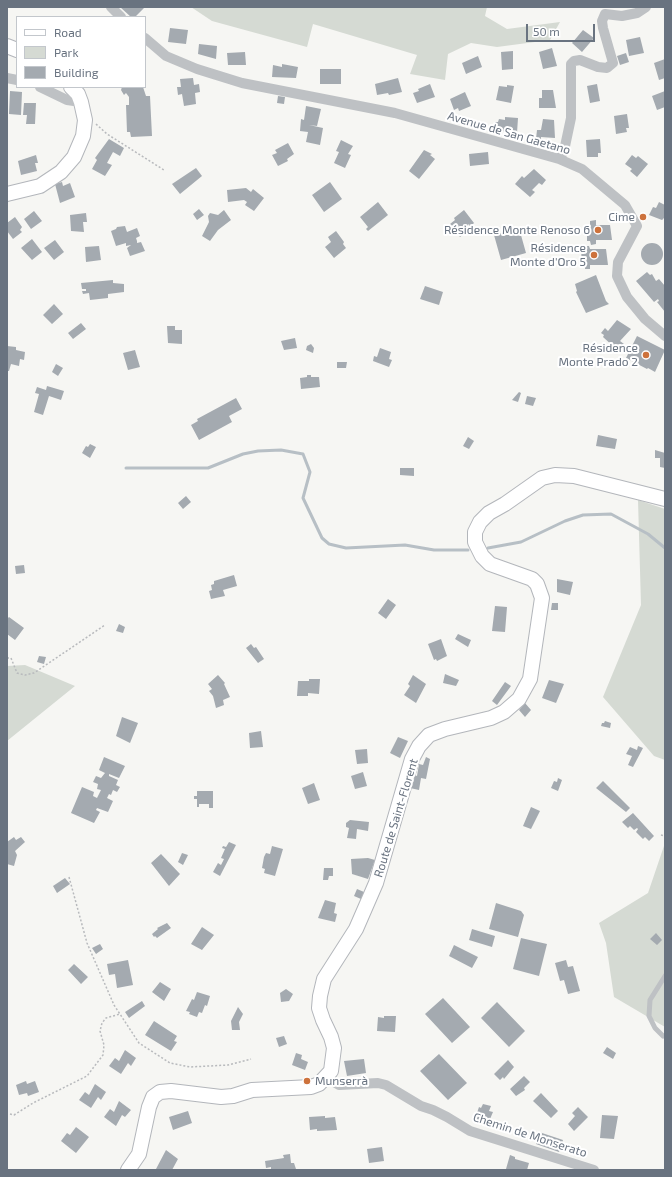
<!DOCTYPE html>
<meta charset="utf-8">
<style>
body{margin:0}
#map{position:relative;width:672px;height:1177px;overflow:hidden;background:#f6f6f3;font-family:"Exo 2",sans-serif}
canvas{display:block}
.frame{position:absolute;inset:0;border:8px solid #697380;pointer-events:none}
.legend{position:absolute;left:16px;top:16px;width:130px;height:72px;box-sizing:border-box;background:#fff;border:1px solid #c3c7cc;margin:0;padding:5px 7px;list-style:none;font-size:12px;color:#697380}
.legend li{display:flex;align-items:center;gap:8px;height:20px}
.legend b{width:20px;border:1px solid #c3c7cc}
.scale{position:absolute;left:526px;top:24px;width:69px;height:18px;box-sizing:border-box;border:2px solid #697380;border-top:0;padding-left:5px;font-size:12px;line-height:14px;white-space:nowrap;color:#697380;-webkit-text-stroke:3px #fff;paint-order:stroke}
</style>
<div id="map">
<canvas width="672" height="1177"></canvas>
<div class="frame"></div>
<ul class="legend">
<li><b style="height:5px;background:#fff"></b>Road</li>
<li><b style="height:11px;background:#d5dad3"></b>Park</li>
<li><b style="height:11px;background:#a4aab0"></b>Building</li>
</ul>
<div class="scale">50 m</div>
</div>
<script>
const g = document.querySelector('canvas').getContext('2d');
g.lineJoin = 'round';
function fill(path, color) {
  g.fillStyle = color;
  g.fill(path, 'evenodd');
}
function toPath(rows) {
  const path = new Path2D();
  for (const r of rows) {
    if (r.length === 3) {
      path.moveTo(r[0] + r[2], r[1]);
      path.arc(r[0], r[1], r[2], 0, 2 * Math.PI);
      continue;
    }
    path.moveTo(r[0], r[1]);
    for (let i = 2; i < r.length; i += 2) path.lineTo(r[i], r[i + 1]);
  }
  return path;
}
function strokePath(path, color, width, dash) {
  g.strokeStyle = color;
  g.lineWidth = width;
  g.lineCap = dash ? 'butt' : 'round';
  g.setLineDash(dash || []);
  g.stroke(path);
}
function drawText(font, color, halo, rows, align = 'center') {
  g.font = font + ' "Exo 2",sans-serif';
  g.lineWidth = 4;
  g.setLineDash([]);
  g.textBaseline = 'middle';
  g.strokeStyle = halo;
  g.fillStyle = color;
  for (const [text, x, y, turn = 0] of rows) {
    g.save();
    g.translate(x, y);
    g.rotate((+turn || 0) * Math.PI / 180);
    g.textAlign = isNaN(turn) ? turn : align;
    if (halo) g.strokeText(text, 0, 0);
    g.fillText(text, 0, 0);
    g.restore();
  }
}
fill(toPath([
 [191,7,487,7,485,16,507,29,560,22,550,40,497,47,471,43,448,54,445,80,410,74,417,55,313,24,307,47,212,21],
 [638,500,665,509,665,760,654,756,603,697,641,605],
 [25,665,75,686,7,741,7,666],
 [665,843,665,1027,614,997,606,943,599,923,648,893]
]), '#d5dad3');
strokePath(toPath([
 [126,468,208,468,243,454,258,451,281,450,303,454,310,472,303,498,322,538,329,544,346,548,405,545,434,550,468,550],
 [488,548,521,542,565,521,583,515,611,514,648,534,665,548]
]), '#b7bfc5', 3);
fill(toPath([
 [120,7,142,7,144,8,135,17,131,17],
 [170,28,188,30,186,44,168,42],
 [583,30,594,38,582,52,572,43],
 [640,37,644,53,629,56,626,40],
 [199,44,217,46,216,59,198,54],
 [552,48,557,66,543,69,539,52],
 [513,51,513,69,502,70,501,52],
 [245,52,246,65,228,65,227,53],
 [626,53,629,62,620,65,617,56],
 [478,56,482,67,466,74,462,63],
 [665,59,665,78,659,80,654,63],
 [282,64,298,67,296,78,272,77,273,65,282,67],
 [320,69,341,69,341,84,320,84],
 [193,78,194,85,199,84,200,92,195,93,196,104,184,106,182,94,178,95,177,87,181,87,180,79],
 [398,78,402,92,389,95,388,93,377,95,375,84],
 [430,84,435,97,417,103,413,93,419,91,418,89],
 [597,84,600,101,590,103,587,86],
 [507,85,514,86,511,103,496,100,499,86,507,87],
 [122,87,143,87,146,96,150,96,152,136,131,137,130,132,127,132,126,105,129,105,129,97,126,93,124,95,121,90],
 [542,90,553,90,556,108,539,108,539,98,542,98],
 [10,91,22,92,21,115,9,114],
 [665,91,665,107,657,110,652,96],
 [465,92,471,106,459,111,458,108,454,110,450,99],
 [278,96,285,97,284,104,277,103],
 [24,103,36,103,35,124,26,124,27,115,23,115],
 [306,106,321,109,317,126,309,125,323,128,320,145,306,142,308,132,300,131,301,119,304,120],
 [627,114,629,128,626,128,627,132,616,134,614,116],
 [505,117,518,118,517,133,494,130,495,122,498,122,499,119,505,120],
 [543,119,554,120,555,138,541,137,541,140,536,139,537,130,541,130],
 [109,139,124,148,120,156,113,152,107,163,112,165,105,176,92,169,97,160,95,158],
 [600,139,601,153,598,153,598,157,587,157,586,140],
 [341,140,353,146,348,154,351,155,345,168,334,163,339,152,336,151],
 [288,143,294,154,287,159,288,161,278,166,272,155,277,153,275,150],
 [424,150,432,154,430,155,435,159,419,179,409,171],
 [488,152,489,164,470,166,469,154],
 [36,155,38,163,35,163,37,171,21,175,18,161],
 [632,155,636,158,638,156,648,164,637,177,630,171,632,169,625,164],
 [196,168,202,176,180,194,172,184],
 [534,169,546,180,542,185,539,183,532,190,535,192,530,197,515,184,522,176,524,178],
 [62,182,63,186,70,183,75,197,60,203,55,184],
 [330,182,342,199,324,212,312,195],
 [246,188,251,192,253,189,264,198,254,211,245,205,247,202,244,200,228,202,227,190],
 [378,202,388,215,368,231,366,229,368,227,360,217],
 [659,202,665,205,665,217,662,220,649,215,653,207,656,208],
 [199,209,204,215,197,220,193,214],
 [224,210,231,220,218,230,210,241,202,236,209,222,208,216,210,213,218,215],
 [464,210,474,223,470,227,469,224,463,230,465,233,460,237,450,224,455,220,454,218],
 [34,211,42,221,31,229,24,219],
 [86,213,87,222,83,222,84,232,71,231,70,215],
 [15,217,22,227,20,230,22,232,13,239,7,231,7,223],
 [596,220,596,225,610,225,612,240,596,240,596,244,591,245,590,241,587,241,587,225,590,225,590,221],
 [125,226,127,232,137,228,140,236,136,238,137,241,137,243,141,242,145,251,130,256,127,248,131,245,126,246,126,243,116,246,111,231,116,229,117,227],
 [519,228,526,253,501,260,494,235],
 [336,231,344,242,343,244,346,248,334,258,325,247,331,242,328,237],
 [32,239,42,252,32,260,21,248],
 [55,240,64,252,54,260,44,248],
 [652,254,11],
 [99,246,101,260,86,262,85,247],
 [584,246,589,246,590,249,606,249,608,265,590,265,590,269,585,269,585,265,582,265,581,249,585,249],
 [647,272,650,275,652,274,656,281,659,279,665,286,665,312,657,302,659,301,658,299,654,302,636,281],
 [596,275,606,301,609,304,586,313,576,292,577,291,575,284],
 [113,280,113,283,124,284,124,292,108,294,108,298,90,300,89,293,83,294,82,291,86,291,86,289,82,289,81,283],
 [425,286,443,292,439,305,420,299],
 [54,304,63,314,52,324,43,315],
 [617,320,631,329,620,341,624,344,620,349,617,346,615,348,603,337,604,335,601,333,605,328,608,331],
 [81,323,86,329,73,339,68,333],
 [167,326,175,326,175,330,182,330,182,344,168,343],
 [637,336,665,350,655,372,648,368,647,369,626,358],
 [295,338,297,348,284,350,281,341],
 [311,344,314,348,313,353,306,350,307,346],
 [7,346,16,347,16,350,25,352,24,360,20,359,19,366,11,364,9,371,7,371],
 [380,348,391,352,389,359,392,360,389,367,373,361,374,356,377,357],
 [135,350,140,367,128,370,123,353],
 [337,362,347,362,346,368,337,368],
 [56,364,63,368,58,376,52,372],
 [307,375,311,375,311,377,319,377,320,387,301,389,300,378,307,377],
 [47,386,64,391,61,400,49,396,43,415,34,412,39,394,35,393,37,387,46,390],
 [519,392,521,393,518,402,512,400],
 [527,396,536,398,533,406,525,404],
 [236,398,242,409,229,416,232,422,199,440,191,425,198,421,197,419],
 [598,435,617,439,615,449,596,446],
 [468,437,474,441,469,449,463,446],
 [90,444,96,447,90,458,82,453,86,446,88,447],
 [655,450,665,453,665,468,660,467,660,458,655,458],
 [400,468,414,468,414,476,400,475],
 [186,496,191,502,183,509,178,503],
 [24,565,25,573,16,574,15,566],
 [234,575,237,586,223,590,225,596,211,599,209,591,212,590,211,585,214,584,214,581],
 [557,579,573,582,570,595,557,592],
 [388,599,396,605,386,619,378,613],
 [552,603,558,603,558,610,551,610],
 [495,606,507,607,505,632,492,631],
 [9,617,24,628,15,640,7,634,7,619],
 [119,624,125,627,123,633,116,631],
 [458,634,471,640,468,647,455,639],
 [441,639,447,656,437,661,436,659,434,660,428,644],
 [251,644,254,648,256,647,264,659,258,663,246,648],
 [39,656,46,657,44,664,37,662],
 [445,674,459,680,456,686,443,683],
 [218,675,225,683,224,684,230,697,223,700,224,705,216,708,213,696,209,691,212,689,208,684],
 [413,675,426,684,416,703,404,695,410,686,408,684],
 [309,679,320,679,319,694,308,693,308,696,297,696,298,681,309,681],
 [549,680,564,684,556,703,542,698],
 [505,682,511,686,497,705,492,701],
 [525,703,531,710,525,717,519,710],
 [122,717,138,723,130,743,116,736],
 [605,721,611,723,610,728,601,726,602,723,604,723],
 [261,731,263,747,250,748,249,733],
 [398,737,408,741,400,758,390,753],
 [638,746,643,748,633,767,628,765,632,756,626,754,630,747,637,750],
 [367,749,368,763,357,764,355,750],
 [104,757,125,766,119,778,109,774,109,776,118,780,116,785,120,787,117,792,113,790,111,795,109,794,107,798,113,801,108,812,97,808,96,810,100,812,94,823,71,813,82,787,94,792,93,796,97,798,101,790,97,789,98,784,93,782,96,776,101,778,105,773,99,770],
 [426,757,430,759,426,779,421,778,419,790,410,788,414,775,417,776,419,764,423,765],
 [363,772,367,786,355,789,351,776],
 [558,778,562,780,558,791,551,788,554,781,557,782],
 [603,781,630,808,626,812,596,788],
 [314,783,320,800,308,804,302,788],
 [197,791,213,791,213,808,209,808,209,804,199,804,199,807,197,807,197,799,194,799,194,796,197,796],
 [531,807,540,811,531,829,523,826],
 [633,813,654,836,649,841,645,837,643,839,636,832,638,829,637,828,634,830,630,826,628,828,622,822],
 [350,820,369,822,368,831,357,829,356,839,347,838,349,828,346,827,346,823],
 [14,837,16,840,21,837,25,842,15,851,17,855,14,866,7,864,7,842],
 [229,842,236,845,220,876,213,872,218,863,221,865,224,859,221,858,225,849,222,848,223,846,226,847],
 [272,846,283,849,275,876,264,873,265,869,262,868,264,857,266,853,270,854],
 [182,853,188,855,183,865,178,862],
 [161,854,180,874,169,886,151,863],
 [368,858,375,860,368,879,352,874,351,859],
 [324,868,333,868,333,876,329,876,328,880,323,880],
 [65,878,70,884,57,893,53,886],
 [357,889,364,892,361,899,354,896],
 [325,900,336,903,334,913,337,914,335,922,318,918],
 [496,903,521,911,524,915,518,937,489,929],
 [167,923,171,928,157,938,155,936,154,937,152,934,158,929,157,928],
 [202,927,214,935,202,950,191,944],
 [472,929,495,936,492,947,469,940],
 [656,933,662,940,657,945,650,939],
 [521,938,547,944,539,976,513,969],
 [100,944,103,949,96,954,92,948],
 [454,945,478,957,472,968,449,956],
 [128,960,133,985,117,988,115,974,109,975,107,964],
 [566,960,568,967,573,966,580,991,568,994,564,980,560,981,555,963],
 [74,964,88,977,81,984,68,970],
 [160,982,171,989,164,1001,152,992],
 [286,989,293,994,289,1001,281,1002,280,993],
 [197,992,210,996,207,1006,205,1005,202,1013,199,1012,197,1017,189,1014,190,1012,186,1011,192,999,194,1000],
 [443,998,470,1027,452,1043,425,1014],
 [142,1001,145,1006,129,1018,125,1012],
 [497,1002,525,1031,509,1047,481,1018],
 [238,1007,243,1014,239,1022,240,1030,232,1030,231,1021],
 [384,1016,396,1016,395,1032,377,1031,378,1017,384,1018],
 [154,1021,177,1036,174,1041,177,1042,171,1051,145,1035],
 [284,1036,287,1044,279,1047,276,1038],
 [607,1047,616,1053,613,1059,603,1053],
 [125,1050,136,1058,131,1066,128,1063,121,1074,109,1066,115,1058,119,1061],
 [296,1053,302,1055,301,1059,308,1062,305,1070,292,1065],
 [439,1054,467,1083,448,1100,420,1071],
 [364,1059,366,1073,347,1076,344,1061],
 [508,1060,514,1067,504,1079,503,1077,500,1080,494,1074],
 [524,1076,530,1082,524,1088,525,1090,516,1096,510,1089],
 [26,1081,27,1084,35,1081,39,1092,28,1096,27,1093,19,1095,16,1085],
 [95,1084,106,1092,101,1100,98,1097,91,1108,79,1100,85,1092,89,1095],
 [541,1093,558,1111,551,1118,533,1101],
 [119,1101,131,1110,125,1117,122,1115,116,1126,104,1117,110,1109,114,1112],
 [483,1104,491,1106,489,1111,493,1112,487,1126,474,1122,479,1107,481,1108],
 [578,1107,588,1117,574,1131,568,1124,575,1116,572,1113],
 [188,1111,192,1123,173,1130,169,1117],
 [602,1115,618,1116,614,1139,600,1138],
 [325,1116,325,1118,335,1117,337,1130,317,1131,317,1129,310,1130,309,1117],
 [76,1127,89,1137,76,1153,61,1141,67,1133,70,1135],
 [539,1132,563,1140,559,1152,536,1144],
 [382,1147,384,1161,369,1163,367,1149],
 [166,1150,178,1159,172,1170,158,1170,156,1169],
 [290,1154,291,1163,294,1163,296,1169,271,1170,271,1167,266,1168,265,1161,284,1158,283,1155],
 [510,1155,515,1157,515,1159,529,1163,527,1170,506,1169]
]), '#a4aab0');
const secondary = toPath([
 [7,46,17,50],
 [7,194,40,186,61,172,74,157,83,136,85,120,81,102,78,94,71,87],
 [128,1170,139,1154,149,1107,153,1097,160,1092,171,1091,221,1097,233,1096,252,1090,311,1087,319,1084,331,1071,334,1048,331,1037,323,1020,319,1008,320,996,324,979,356,929,376,883,412,759,419,746,429,735,445,729,491,718,504,712,519,699,530,679,542,598,537,584,532,579,490,564,482,556,475,542,475,532,480,522,489,513,505,504,542,478,555,475,574,476,665,499]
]);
strokePath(secondary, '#b3b6bb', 16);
strokePath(toPath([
 [96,124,107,134,164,170],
 [7,658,11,658,17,673,25,675,34,673,105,625],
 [661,835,665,836],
 [69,877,87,943,114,1005,139,1043,170,1063,190,1067,228,1065,251,1059],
 [10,1114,14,1115,33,1103,87,1076,103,1055,104,1045,100,1031,102,1023,106,1018,120,1014]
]), '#b8babd', 1.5, [2, 2]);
strokePath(toPath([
 [663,1036,655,1028,649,1016,650,1000,665,976]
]), '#bec1c4', 5);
strokePath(toPath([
 [111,7,121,17],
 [145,38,166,56,197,69,242,83,395,113,559,159,582,169,625,205,637,226,618,262,617,276,627,297,645,319,665,336],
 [7,78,17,80],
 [40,87,67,100,81,102],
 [559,159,564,151,571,118,571,64,574,61,580,60,598,67,607,68,613,63,603,28,602,21,605,14,622,16,637,13,646,7],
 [327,1078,339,1085,378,1083,386,1085,421,1106,433,1110,447,1117,470,1131,594,1170]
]), '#bec1c4', 10);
strokePath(secondary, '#fff', 14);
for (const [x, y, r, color] of [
 [643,217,4,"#cd723c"],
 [598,230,4,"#cd723c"],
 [594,255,4,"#cd723c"],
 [646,355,4,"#cd723c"],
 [307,1081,4,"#cd723c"]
]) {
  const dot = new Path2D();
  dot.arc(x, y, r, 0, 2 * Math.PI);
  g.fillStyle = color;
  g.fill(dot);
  strokePath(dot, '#fff', 1.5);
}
drawText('12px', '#697380', '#fff', [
 ["Avenue de San Gaetano",509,133,16],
 ["Route de Saint-Florent",396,818,-73],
 ["Chemin de Monserato",530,1135,18]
]);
drawText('12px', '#697380', '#fff', [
 ["Cime",635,217],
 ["Résidence Monte Renoso 6",590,230],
 ["Résidence",586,248],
 ["Monte d'Oro 5",586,262],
 ["Résidence",638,348],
 ["Monte Prado 2",638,362],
 ["Munserrà",315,1081,"left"]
], 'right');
</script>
